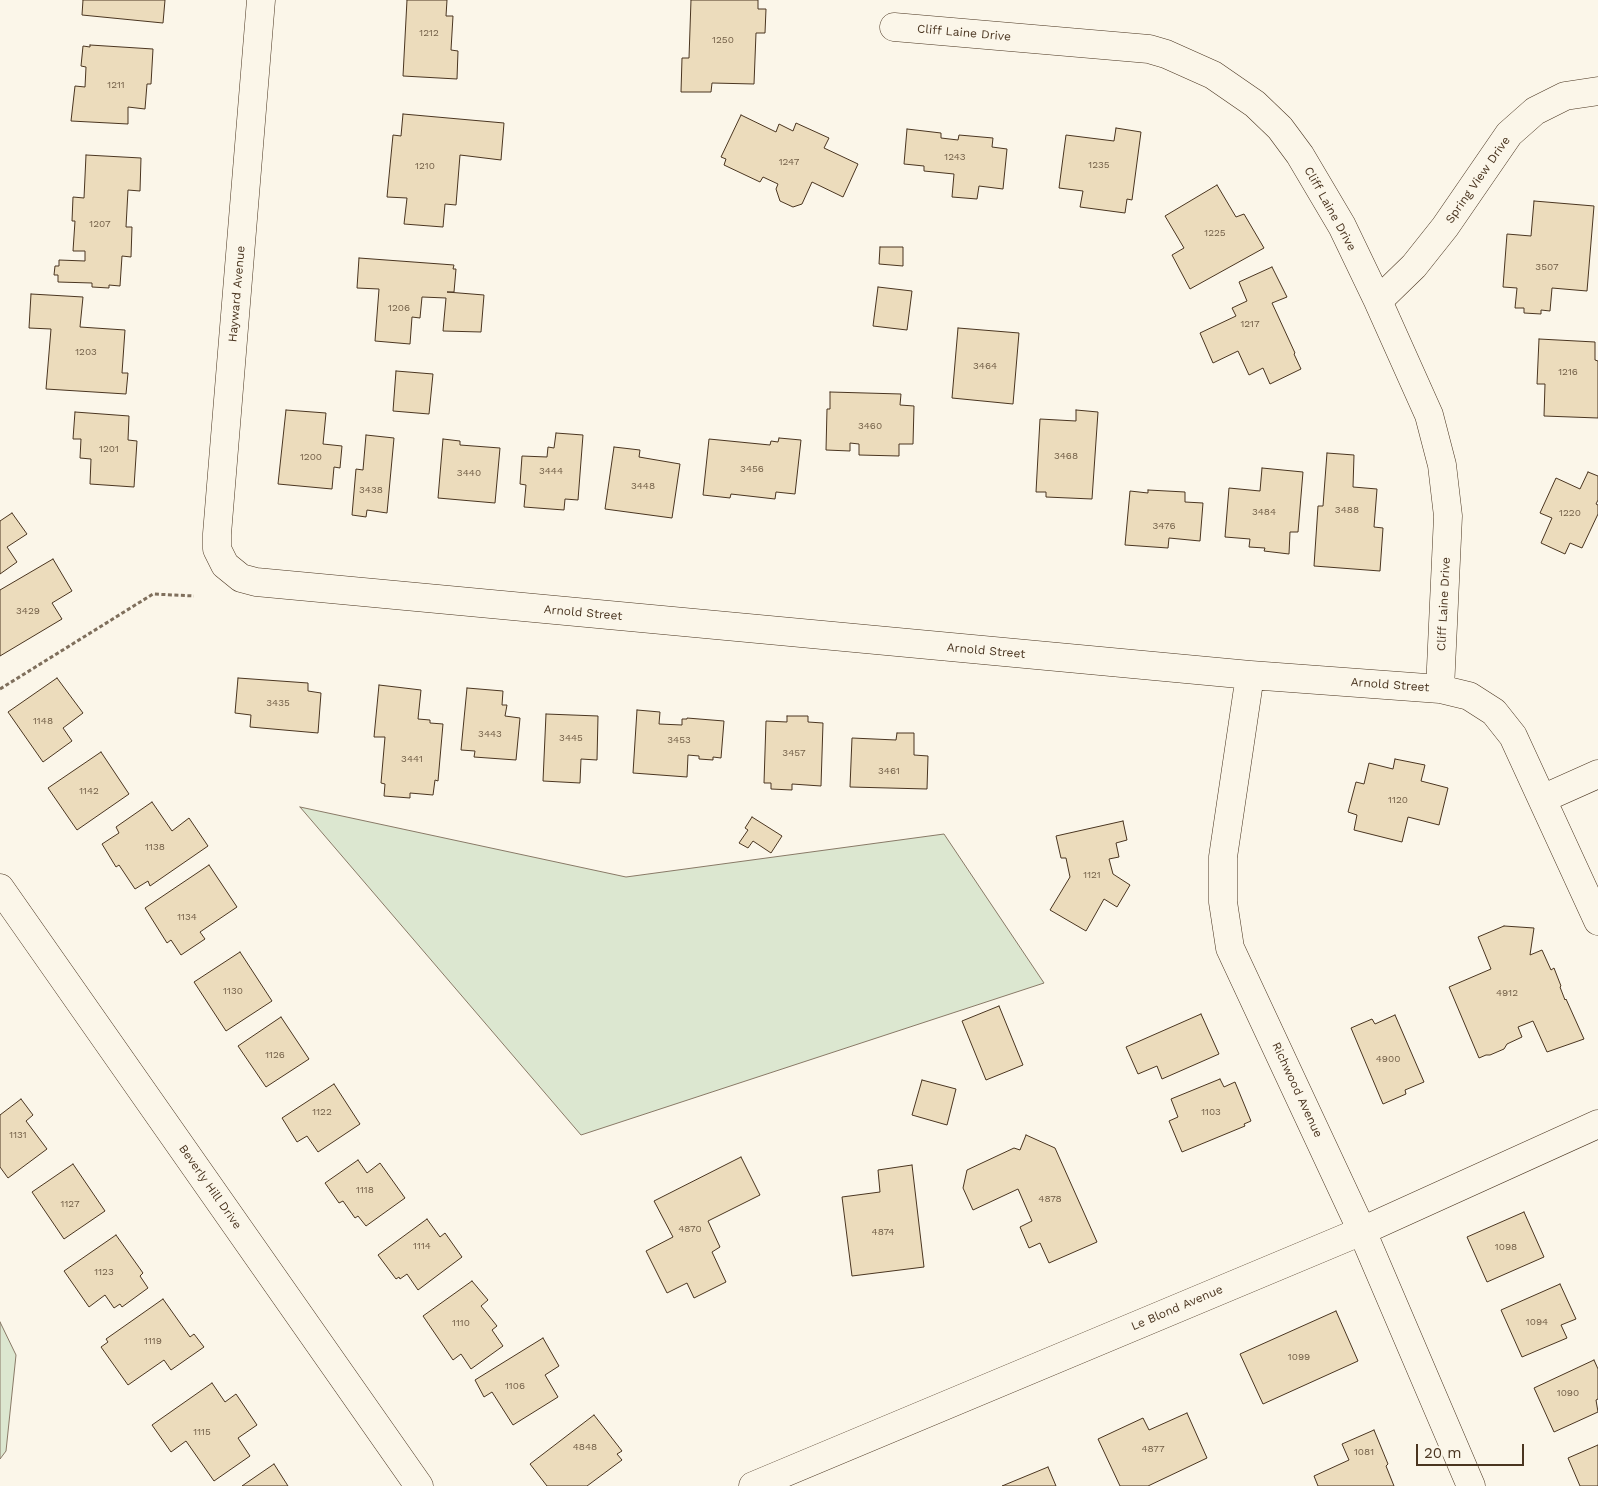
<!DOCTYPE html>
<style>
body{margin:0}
#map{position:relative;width:1598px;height:1486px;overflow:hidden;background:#fbf6e9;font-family:"Work Sans",sans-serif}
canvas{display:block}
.scale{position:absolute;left:1416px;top:1444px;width:108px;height:22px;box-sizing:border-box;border:2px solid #4a3520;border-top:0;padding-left:6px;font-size:15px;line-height:18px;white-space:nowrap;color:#4a3520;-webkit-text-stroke:4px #fbf6e9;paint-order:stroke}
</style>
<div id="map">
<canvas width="1598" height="1486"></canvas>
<div class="scale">20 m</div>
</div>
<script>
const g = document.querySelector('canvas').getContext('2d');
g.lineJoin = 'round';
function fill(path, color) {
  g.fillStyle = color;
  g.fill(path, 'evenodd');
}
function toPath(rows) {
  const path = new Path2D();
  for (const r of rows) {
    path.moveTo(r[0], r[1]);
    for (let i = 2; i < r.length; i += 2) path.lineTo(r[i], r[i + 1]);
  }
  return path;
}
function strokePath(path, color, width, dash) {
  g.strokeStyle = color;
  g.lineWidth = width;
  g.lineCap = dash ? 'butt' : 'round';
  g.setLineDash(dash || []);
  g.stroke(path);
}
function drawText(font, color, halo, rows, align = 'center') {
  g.font = font + ' "Work Sans",sans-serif';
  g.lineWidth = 4;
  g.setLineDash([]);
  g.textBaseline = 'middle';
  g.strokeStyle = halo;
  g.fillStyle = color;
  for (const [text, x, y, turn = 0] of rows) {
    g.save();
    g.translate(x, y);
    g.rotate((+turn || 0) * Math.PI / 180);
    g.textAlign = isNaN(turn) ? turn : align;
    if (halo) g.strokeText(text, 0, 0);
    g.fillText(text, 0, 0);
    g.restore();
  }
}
const green = toPath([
 [300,807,626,877,944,834,1044,983,581,1135,300,807],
 [0,1322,16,1355,6,1451,0,1459,0,1322]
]);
fill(green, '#dce7d0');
strokePath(green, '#887966', 1);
const building = toPath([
 [83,0,165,0,163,23,82,15,83,0],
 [407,0,447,0,446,16,453,16,451,50,458,51,457,79,403,76,407,0],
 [691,0,758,0,758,9,766,9,765,33,756,33,754,84,712,83,711,92,681,92,682,58,689,58,691,0],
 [90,45,153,49,151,84,147,84,145,109,128,107,128,124,71,121,75,86,85,87,86,67,81,66,83,46,90,47,90,45],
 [403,114,504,123,501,160,460,155,456,205,445,204,443,227,404,224,407,198,387,197,393,135,401,136,403,114],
 [741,115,776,132,779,124,793,131,796,123,829,138,824,148,858,164,843,197,812,182,802,204,793,207,780,201,776,189,778,184,763,177,760,182,724,165,726,159,721,157,741,115],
 [1116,128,1141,132,1132,200,1127,199,1125,213,1080,207,1083,191,1059,188,1066,135,1114,141,1116,128],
 [907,129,941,133,941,138,958,140,959,135,993,138,992,147,1007,149,1003,189,979,186,977,199,952,197,954,174,924,171,924,166,904,164,907,129],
 [86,155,141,158,140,191,128,190,126,227,132,227,131,257,122,256,120,286,109,285,109,288,92,287,92,283,58,282,58,275,54,275,55,266,59,266,59,260,85,261,85,251,73,251,75,221,72,221,73,197,84,198,86,155],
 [1217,185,1236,217,1244,214,1264,248,1190,289,1172,255,1184,248,1165,216,1217,185],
 [1534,201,1594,206,1587,291,1552,288,1550,311,1541,310,1541,314,1524,313,1524,308,1515,308,1517,288,1503,287,1507,234,1531,236,1534,201],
 [880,247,903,247,903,266,879,264,880,247],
 [359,258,454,265,453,269,456,269,454,292,447,292,484,295,481,332,443,331,446,298,422,297,420,318,412,317,410,344,375,341,379,289,357,288,359,258],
 [1272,267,1287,297,1272,303,1295,353,1294,354,1301,369,1270,384,1263,368,1249,375,1238,351,1213,363,1200,333,1236,316,1232,308,1247,301,1239,282,1272,267],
 [878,287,912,291,907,330,873,326,878,287],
 [31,294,83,297,80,327,125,330,122,373,128,373,126,394,46,389,51,329,29,328,31,294],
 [958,328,1019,333,1013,404,952,398,958,328],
 [1539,339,1595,342,1595,360,1598,361,1598,418,1544,416,1545,384,1537,384,1539,339],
 [396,371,433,374,429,414,393,411,396,371],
 [830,392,901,394,900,405,914,406,913,444,899,444,899,456,859,455,859,444,850,443,850,451,826,450,827,409,830,409,830,392],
 [286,410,326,413,323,444,342,446,340,468,334,467,332,489,278,484,286,410],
 [1076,410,1098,412,1092,499,1046,497,1046,492,1036,492,1040,419,1076,421,1076,410],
 [75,412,129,416,128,440,137,441,134,487,90,484,91,459,80,458,81,439,73,439,75,412],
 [556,433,583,435,578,500,565,499,564,510,524,507,526,485,520,484,522,456,547,457,548,447,554,448,556,433],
 [366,435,394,438,387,513,367,510,366,517,352,515,356,469,363,470,366,435],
 [779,438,801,440,795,494,776,492,775,499,731,494,730,498,703,495,709,439,770,445,771,441,778,442,779,438],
 [443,439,460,441,460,445,500,448,495,503,438,498,443,439],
 [614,447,640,450,639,457,680,464,672,518,605,509,614,447],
 [1327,453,1354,455,1353,487,1377,489,1374,527,1383,528,1380,571,1314,566,1318,506,1323,506,1327,453],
 [1262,468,1303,472,1298,532,1290,532,1289,554,1264,551,1265,548,1249,547,1250,539,1225,537,1229,488,1260,491,1262,468],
 [1588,472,1598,476,1598,500,1596,504,1598,505,1598,514,1582,548,1570,543,1565,554,1541,543,1552,518,1540,513,1556,478,1580,489,1588,472],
 [1148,490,1185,492,1185,502,1203,503,1200,541,1169,538,1168,548,1125,545,1130,491,1148,493,1148,490],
 [12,513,27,534,7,547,17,562,0,574,0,521,12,513],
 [53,559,72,591,52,603,62,619,0,656,0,590,53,559],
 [57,678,83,713,63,728,72,741,43,762,8,712,57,678],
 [238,678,308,683,308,691,321,693,318,733,250,727,251,715,235,713,238,678],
 [379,685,421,690,418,719,430,720,430,723,443,724,438,781,435,780,433,795,410,793,410,798,384,796,385,784,381,783,385,737,374,737,379,685],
 [467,688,503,691,502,705,507,705,505,716,520,718,516,760,474,757,475,751,461,750,467,688],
 [637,710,660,712,659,724,682,725,682,719,687,719,687,718,724,721,721,758,713,757,713,760,699,759,699,756,688,755,687,777,633,773,637,710],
 [546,714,598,716,597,760,581,759,580,783,543,781,546,714],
 [787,716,808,716,808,722,823,723,821,786,792,784,792,790,771,789,771,783,764,783,766,721,787,722,787,716],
 [897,733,914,733,914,755,928,756,927,789,850,787,852,738,896,740,897,733],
 [101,752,129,794,77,830,48,788,101,752],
 [1395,759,1425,765,1421,781,1448,788,1439,825,1408,817,1402,842,1354,830,1357,815,1348,812,1356,782,1364,784,1369,763,1393,769,1395,759],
 [152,802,172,831,189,818,208,846,150,886,148,881,135,889,119,865,116,867,102,844,119,833,116,827,152,802],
 [752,817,782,836,771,853,753,841,748,848,739,843,748,830,745,828,752,817],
 [1123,821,1127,840,1116,843,1119,857,1109,859,1113,874,1130,885,1117,907,1104,899,1086,931,1050,910,1070,877,1066,858,1061,858,1056,836,1123,821],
 [209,865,237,907,200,932,205,939,181,955,171,940,167,943,145,908,209,865],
 [1504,926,1534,928,1530,955,1542,950,1551,970,1554,968,1561,986,1560,987,1565,1000,1566,999,1584,1039,1547,1052,1533,1021,1518,1027,1522,1037,1507,1044,1504,1049,1490,1055,1486,1055,1479,1058,1449,987,1491,969,1478,937,1504,926],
 [240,952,272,1001,226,1031,194,982,240,952],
 [999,1006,1023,1065,986,1080,962,1021,999,1006],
 [1201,1014,1219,1054,1162,1079,1157,1066,1138,1074,1126,1047,1201,1014],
 [1395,1015,1424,1082,1405,1090,1406,1094,1383,1104,1351,1028,1372,1019,1375,1024,1395,1015],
 [281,1017,309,1059,266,1087,238,1046,281,1017],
 [1220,1079,1224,1087,1235,1082,1251,1121,1244,1124,1245,1126,1182,1152,1169,1121,1178,1117,1171,1099,1220,1079],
 [922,1080,956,1089,947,1125,912,1115,922,1080],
 [334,1084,360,1124,318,1152,307,1136,297,1142,282,1118,334,1084],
 [21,1099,33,1115,26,1121,47,1149,8,1178,0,1167,0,1115,21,1099],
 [1026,1135,1055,1148,1097,1242,1049,1263,1040,1243,1029,1248,1020,1227,1032,1221,1018,1189,973,1210,963,1188,967,1170,1014,1148,1020,1150,1026,1135],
 [741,1157,760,1195,708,1221,720,1247,712,1252,726,1282,694,1298,687,1283,667,1293,646,1251,673,1237,654,1201,741,1157],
 [358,1160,367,1173,380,1163,405,1198,366,1226,358,1216,355,1218,343,1201,339,1203,325,1183,358,1160],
 [73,1164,105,1211,64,1239,32,1192,73,1164],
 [912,1165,924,1267,852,1276,842,1197,880,1192,878,1170,912,1165],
 [1524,1212,1544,1257,1487,1282,1467,1237,1524,1212],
 [427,1219,440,1237,445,1233,462,1257,418,1290,407,1274,400,1279,399,1277,396,1279,378,1255,427,1219],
 [116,1235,143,1273,140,1276,148,1288,122,1307,120,1304,114,1308,105,1295,89,1307,64,1271,116,1235],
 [472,1281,488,1300,481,1306,497,1326,492,1330,503,1346,471,1369,461,1354,453,1360,423,1316,472,1281],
 [1560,1284,1576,1319,1561,1325,1567,1338,1522,1357,1501,1310,1560,1284],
 [163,1299,190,1337,194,1334,204,1347,171,1370,164,1360,128,1385,101,1347,108,1342,106,1339,163,1299],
 [1336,1311,1358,1361,1263,1404,1240,1354,1336,1311],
 [543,1338,559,1366,545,1375,558,1397,513,1425,492,1392,484,1397,475,1380,543,1338],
 [1594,1360,1598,1369,1598,1399,1596,1400,1598,1412,1554,1432,1534,1388,1594,1360],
 [212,1383,225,1402,236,1394,257,1425,238,1438,250,1456,214,1481,186,1441,171,1452,152,1425,212,1383],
 [1187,1413,1207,1458,1148,1486,1120,1486,1098,1439,1143,1418,1149,1430,1187,1413],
 [594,1415,622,1451,617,1454,622,1460,587,1486,547,1486,530,1464,594,1415],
 [1374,1430,1388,1464,1386,1466,1394,1486,1318,1486,1314,1476,1349,1460,1342,1444,1374,1430],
 [1598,1445,1598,1486,1580,1486,1568,1458,1598,1445],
 [274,1464,288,1486,242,1486,274,1464],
 [1048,1467,1056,1486,1002,1486,1048,1467]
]);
fill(building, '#ecdcbc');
strokePath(building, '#4a3520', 1);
const minor = toPath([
 [261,0,217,534,217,549,225,565,241,578,256,582,1250,675,1440,689,1469,696,1494,712,1513,736,1598,921],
 [894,27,1149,49,1166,54,1213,75,1255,104,1280,128,1300,155,1342,226,1378,301,1429,415,1442,465,1448,516,1440,689],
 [1378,301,1414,266,1445,227,1509,134,1535,111,1565,96,1598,91],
 [1250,675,1223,857,1223,902,1230,948,1362,1231,1471,1486],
 [1542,799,1598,774],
 [0,888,419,1486],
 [753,1486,1362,1231,1598,1124]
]);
strokePath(minor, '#4a3520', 29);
strokePath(toPath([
 [0,689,153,594,194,596]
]), '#7f6f5c', 3, [4, 2.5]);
strokePath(minor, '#fbf6e9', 28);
drawText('10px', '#725f47', null, [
 ["1212",429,33],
 ["1250",723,40],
 ["1211",116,85],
 ["1243",955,157],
 ["1247",789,162],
 ["1235",1099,165],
 ["1210",425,166],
 ["1207",100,224],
 ["1225",1215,233],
 ["3507",1547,267],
 ["1206",399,308],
 ["1217",1250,324],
 ["1203",86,352],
 ["3464",985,366],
 ["1216",1568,372],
 ["3460",870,426],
 ["1201",109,449],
 ["3468",1066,456],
 ["1200",311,457],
 ["3456",752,469],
 ["3444",551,471],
 ["3440",469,473],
 ["3448",643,486],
 ["3438",371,490],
 ["3488",1347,510],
 ["3484",1264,512],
 ["1220",1570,513],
 ["3476",1164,526],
 ["3429",28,611],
 ["3435",278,703],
 ["1148",43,721],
 ["3443",490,734],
 ["3445",571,738],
 ["3453",679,740],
 ["3457",794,753],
 ["3441",412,759],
 ["3461",889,771],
 ["1142",89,791],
 ["1120",1398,800],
 ["1138",155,847],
 ["1121",1092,875],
 ["1134",187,917],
 ["1130",233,991],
 ["4912",1507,993],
 ["1126",275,1055],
 ["4900",1388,1059],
 ["1122",322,1112],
 ["1103",1211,1112],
 ["1131",18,1135],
 ["1118",365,1190],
 ["4878",1050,1199],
 ["1127",70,1204],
 ["4870",690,1229],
 ["4874",883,1232],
 ["1114",422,1246],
 ["1098",1506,1247],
 ["1123",104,1272],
 ["1094",1537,1322],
 ["1110",461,1323],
 ["1119",153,1341],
 ["1099",1299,1357],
 ["1106",515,1386],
 ["1090",1568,1393],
 ["1115",202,1432],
 ["4848",585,1447],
 ["4877",1153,1449],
 ["1081",1364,1452]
]);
drawText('12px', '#4a3520', '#fbf6e9', [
 ["Cliff Laine Drive",964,33,5],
 ["Spring View Drive",1478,180,-55],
 ["Cliff Laine Drive",1330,209,61],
 ["Hayward Avenue",237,294,-85],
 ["Cliff Laine Drive",1444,604,-87],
 ["Arnold Street",583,613,5],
 ["Arnold Street",986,651,5],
 ["Arnold Street",1390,685,4],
 ["Richwood Avenue",1297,1090,65],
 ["Beverly Hill Drive",210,1187,55],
 ["Le Blond Avenue",1177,1308,-23]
]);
</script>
